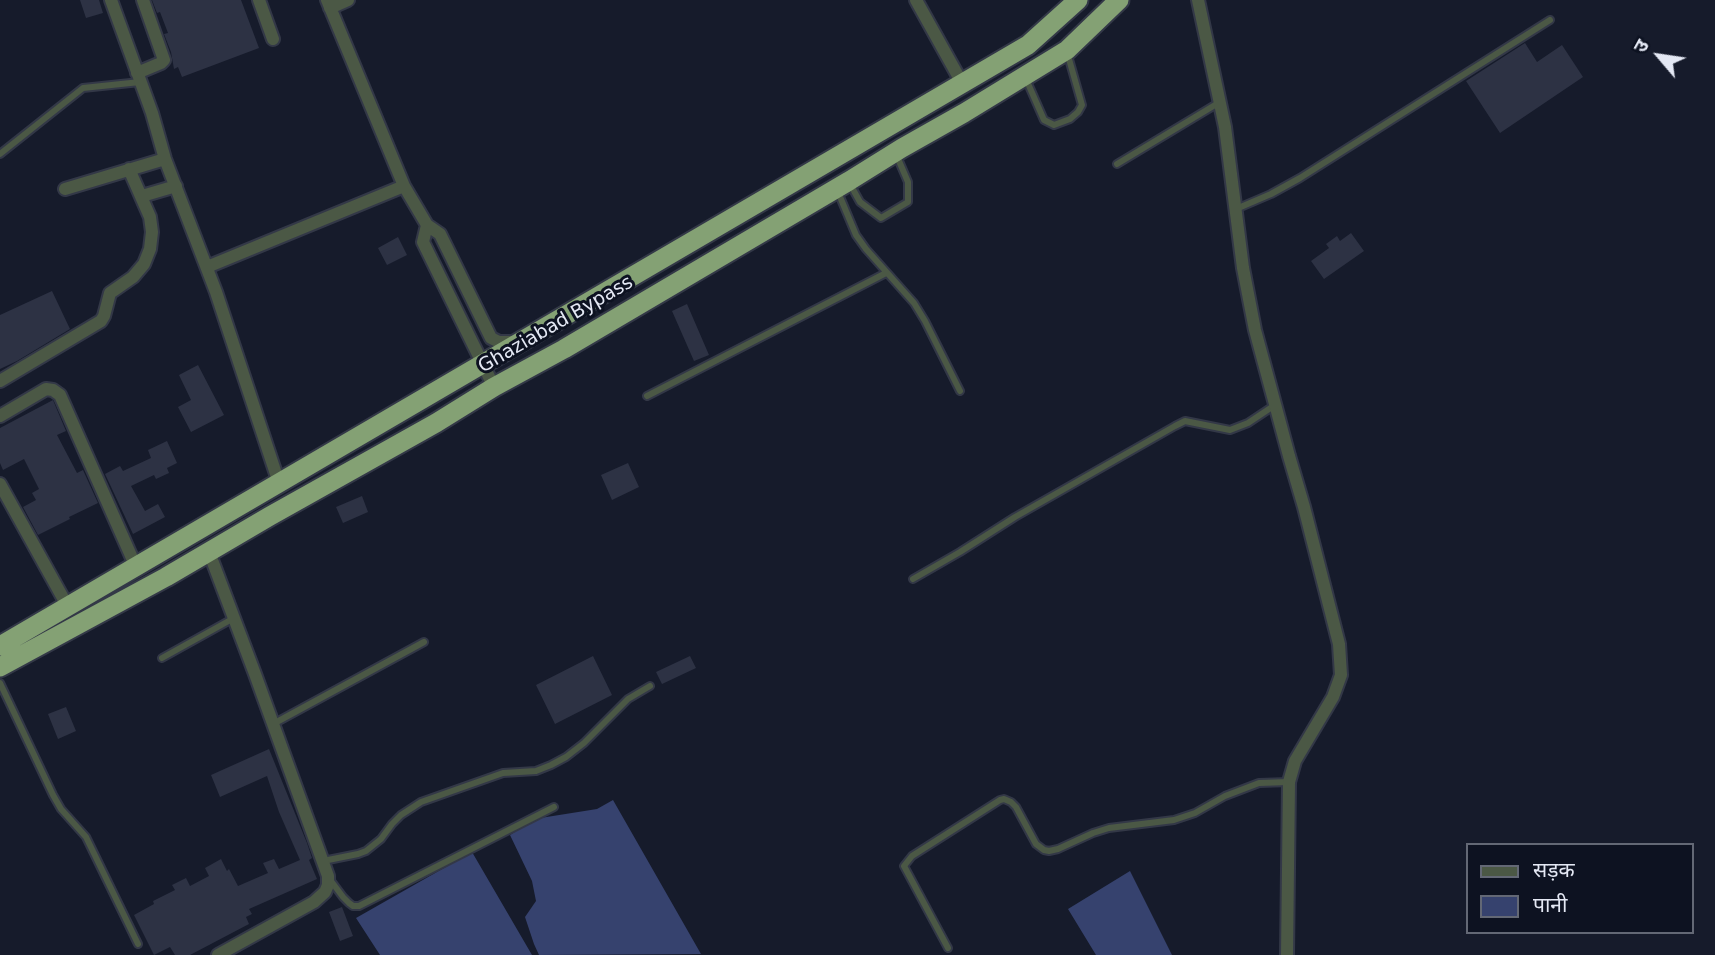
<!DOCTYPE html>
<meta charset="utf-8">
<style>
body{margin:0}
#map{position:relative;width:1715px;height:955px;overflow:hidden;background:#161b2b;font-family:"DejaVu Sans","Noto Sans Devanagari",sans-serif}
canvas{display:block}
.legend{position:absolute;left:1466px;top:843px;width:228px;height:91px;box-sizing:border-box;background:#0d1221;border:2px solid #636875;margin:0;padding:9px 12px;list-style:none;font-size:21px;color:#e4e8f4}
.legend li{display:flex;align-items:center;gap:14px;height:35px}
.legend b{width:35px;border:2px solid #636875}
.north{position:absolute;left:1624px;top:21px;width:70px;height:70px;-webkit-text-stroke:5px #0d1221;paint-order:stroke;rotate:299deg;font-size:19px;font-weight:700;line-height:28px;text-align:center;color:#e4e8f4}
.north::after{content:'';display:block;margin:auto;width:24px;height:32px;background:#e4e8f4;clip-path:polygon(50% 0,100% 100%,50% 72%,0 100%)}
</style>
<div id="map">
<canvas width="1715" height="955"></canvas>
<ul class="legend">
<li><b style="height:9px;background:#4b5845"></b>सड़क</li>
<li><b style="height:19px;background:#36426e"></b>पानी</li>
</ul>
<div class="north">उ</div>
</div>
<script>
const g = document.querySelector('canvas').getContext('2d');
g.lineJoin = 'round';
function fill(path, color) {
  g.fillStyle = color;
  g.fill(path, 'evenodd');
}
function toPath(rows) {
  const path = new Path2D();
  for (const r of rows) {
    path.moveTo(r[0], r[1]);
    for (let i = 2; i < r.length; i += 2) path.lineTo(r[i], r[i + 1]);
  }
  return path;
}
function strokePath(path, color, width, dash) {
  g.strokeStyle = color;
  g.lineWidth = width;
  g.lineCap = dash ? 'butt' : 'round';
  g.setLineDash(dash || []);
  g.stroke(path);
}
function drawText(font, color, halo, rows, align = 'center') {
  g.font = font + ' "DejaVu Sans",sans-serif';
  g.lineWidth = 6;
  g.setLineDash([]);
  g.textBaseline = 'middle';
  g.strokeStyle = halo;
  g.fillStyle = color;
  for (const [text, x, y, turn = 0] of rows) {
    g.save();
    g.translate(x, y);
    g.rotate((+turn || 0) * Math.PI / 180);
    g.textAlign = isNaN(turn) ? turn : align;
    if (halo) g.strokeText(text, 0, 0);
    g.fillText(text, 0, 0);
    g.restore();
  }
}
fill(toPath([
 [613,800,701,954,539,955,534,944,525,917,536,901,532,881,510,835,534,819,597,809],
 [472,852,532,955,380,955,356,918],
 [1130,871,1172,955,1096,955,1068,909]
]), '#36426e');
fill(toPath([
 [80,0,99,0,103,13,86,18],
 [152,0,241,0,259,48,182,77,178,67,174,69,171,52,164,34,168,33,160,12,157,13],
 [1525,43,1537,62,1562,45,1583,77,1500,133,1466,81],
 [1351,233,1364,251,1324,279,1311,261,1329,248,1326,244,1337,236,1340,241],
 [398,237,407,255,387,265,378,248],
 [52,291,70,329,17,361,0,369,0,315],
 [687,304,709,355,694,361,672,311],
 [198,365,224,415,191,432,178,407,191,400,179,375],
 [53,400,66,431,57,435,77,473,83,470,98,503,69,517,70,519,38,535,23,507,36,500,32,493,39,489,24,459,3,470,0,463,0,428],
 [167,441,177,463,167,468,169,473,156,479,154,475,131,486,145,511,158,504,165,517,133,534,105,474,120,466,123,471,151,458,148,450],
 [628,463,639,487,612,500,601,475],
 [362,496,368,512,343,523,336,507],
 [593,656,612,695,555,724,536,685],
 [690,656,696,668,662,684,656,672],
 [66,707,76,731,58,739,48,714],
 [269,749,307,843,312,858,309,860,317,879,249,909,252,914,246,917,249,924,190,955,175,955,170,947,154,955,134,915,154,904,153,901,175,890,172,885,186,878,190,886,209,876,205,868,221,859,227,871,229,869,238,886,268,873,263,863,274,859,279,869,300,860,279,812,267,776,220,797,211,775],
 [342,907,353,936,340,941,329,912]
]), '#2d3244');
const service = toPath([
 [1026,79,1044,120,1054,125,1070,119,1078,112,1082,105,1067,52],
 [0,154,83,88,140,82],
 [1117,164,1220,102],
 [850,184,860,202,881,218,908,202,908,182,896,154],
 [838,192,856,235,866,249,914,303,925,321,960,391],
 [1236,209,1271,194,1300,178,1550,20],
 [647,396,886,273],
 [913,579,960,552,1015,517,1175,426,1185,421,1230,430,1248,423,1275,405],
 [162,658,234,618],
 [0,683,53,795,61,809,86,837,138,944],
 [273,724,424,642],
 [323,861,358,854,366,851,381,839,392,824,401,815,421,802,503,773,536,771,551,765,566,757,584,743,628,699,650,686],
 [331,881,343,897,349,903,353,906,359,906,554,807],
 [948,948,904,866,912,856,1000,800,1004,799,1011,802,1016,807,1036,844,1044,850,1049,851,1058,849,1093,833,1109,828,1174,820,1195,813,1225,796,1259,783,1289,782]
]);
const minor = toPath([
 [111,0,152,113,165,159,216,292,279,483],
 [259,0,273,39],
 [327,0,404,186,427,225,440,234,491,338,499,342,517,342],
 [916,0,962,83],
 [1198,0,1225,127,1243,268,1255,330,1289,456,1304,507,1339,644,1341,675,1333,697,1295,761,1289,782,1287,955],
 [330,8,348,0],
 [137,73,161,63,164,60,143,0],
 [65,189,165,159],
 [142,196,176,186],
 [427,225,423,242,494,387],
 [207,267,404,186],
 [0,381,101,321,104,316,110,293,133,277,144,264,150,249,152,232,150,217,129,169],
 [0,416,46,389,53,390,60,395,136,567],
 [0,484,68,607],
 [209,552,255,674,328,876,328,885,325,892,314,902,218,955]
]);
const trunk = toPath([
 [0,646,1028,45,1078,0],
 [0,667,166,577,270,516,436,423,494,387,564,349,849,181,902,148,964,113,1067,50,1119,0]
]);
strokePath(service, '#333847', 10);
strokePath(minor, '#333847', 16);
strokePath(trunk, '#333847', 23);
strokePath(service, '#4b5845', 6);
strokePath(minor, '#4b5845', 12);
strokePath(trunk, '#84a174', 19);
drawText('19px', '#e4e8f4', '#0d1221', [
 ["Ghaziabad Bypass",556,325,-30]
]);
</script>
